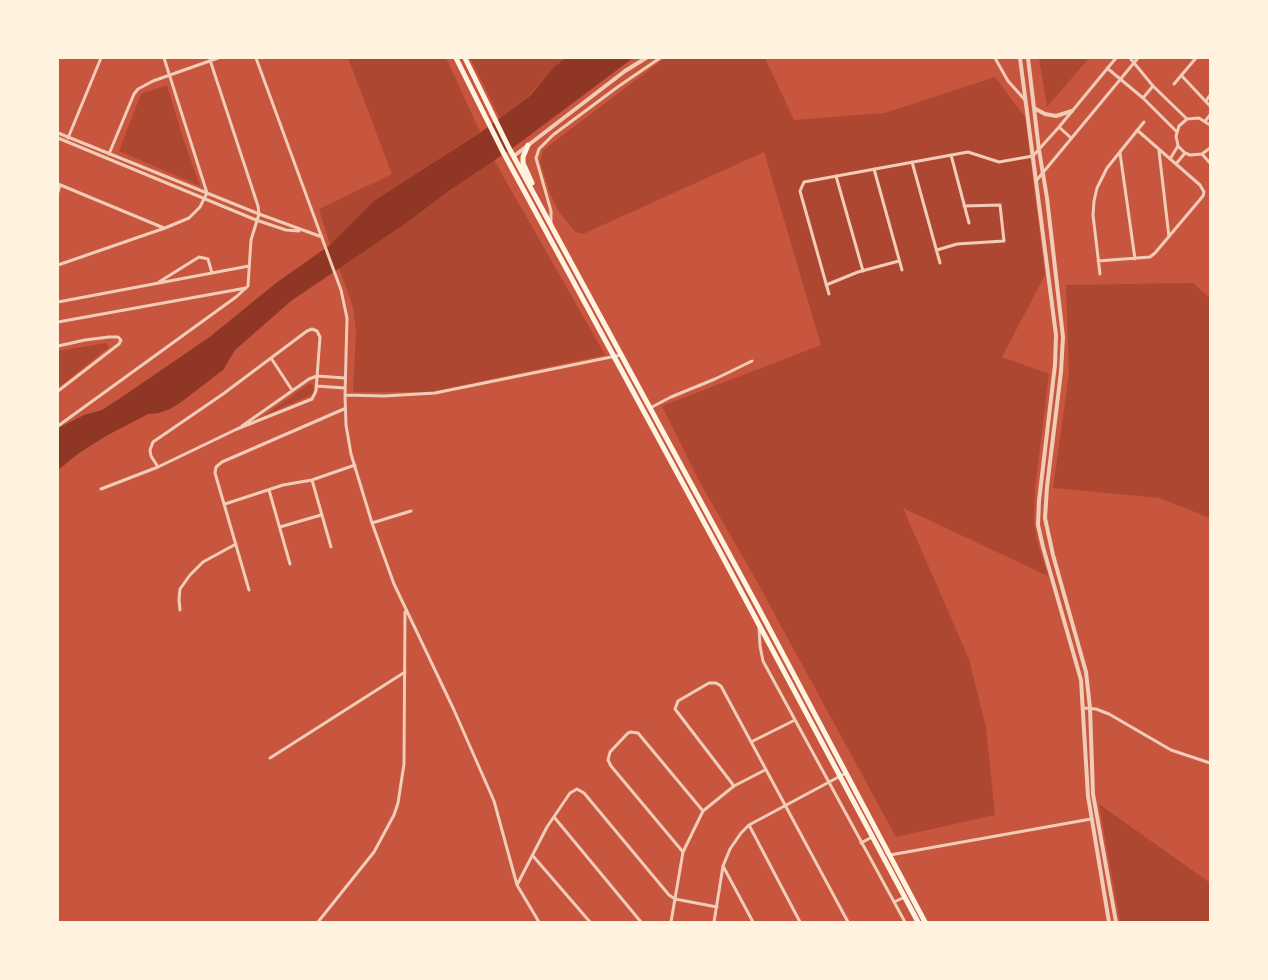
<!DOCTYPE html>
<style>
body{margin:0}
#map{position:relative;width:1268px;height:980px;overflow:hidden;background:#c8553d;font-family:"Noto Serif",serif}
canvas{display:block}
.frame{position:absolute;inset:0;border:59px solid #fff3e0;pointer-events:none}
</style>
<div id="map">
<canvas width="1268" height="980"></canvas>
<div class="frame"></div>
</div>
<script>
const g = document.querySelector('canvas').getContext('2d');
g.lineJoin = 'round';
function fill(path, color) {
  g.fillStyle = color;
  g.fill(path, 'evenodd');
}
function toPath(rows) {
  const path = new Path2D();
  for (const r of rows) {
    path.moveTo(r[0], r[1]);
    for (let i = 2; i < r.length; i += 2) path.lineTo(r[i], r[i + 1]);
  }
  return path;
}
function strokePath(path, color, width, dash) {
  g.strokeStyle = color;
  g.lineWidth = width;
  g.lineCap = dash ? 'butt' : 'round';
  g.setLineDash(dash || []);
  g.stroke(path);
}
fill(toPath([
 [348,58,446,58,480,132,375,201,330,245,319,209,392,174],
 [470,58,566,58,554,67,531,94,500,118],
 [665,58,765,58,794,120,885,113,995,77,1025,117,1045,275,1002,357,1049,374,1035,488,1034,524,1038,544,1048,576,903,508,969,659,986,727,995,815,896,837,756,580,699,481,662,406,821,345,764,152,583,234,575,232,559,212,550,193,540,162,543,151,547,147],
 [1039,58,1089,58,1047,107],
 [167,85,182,135,200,186,119,151,141,94],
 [494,160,605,355,430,392,353,392,356,331,353,307,339,268],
 [1193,283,1210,298,1210,518,1160,498,1053,488,1069,374,1066,285],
 [106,343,109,347,58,388,58,351],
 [310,383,313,385,313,394,265,415],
 [1099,804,1210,883,1210,922,1120,922]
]), '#ae4732');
fill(toPath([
 [566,58,633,58,514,147,446,193,406,223,291,301,235,350,223,370,180,403,170,409,159,413,148,414,106,436,79,453,58,470,58,428,84,415,102,410,119,399,211,336,276,283,330,245,374,201,481,132,531,95,554,67]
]), '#8f3625');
strokePath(toPath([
 [256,58,341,290,347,318,345,395,346,425,351,454,372,523,394,584,454,710,494,801,517,885,539,922],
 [995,58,1008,81,1025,100],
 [1130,58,1153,86,1187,119],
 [1107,68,1143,98,1176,131],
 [1181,75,1210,106],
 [1174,84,1196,58],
 [1143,98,1153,86],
 [1206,101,1210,95],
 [1206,120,1210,115],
 [1210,125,1199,118,1187,119,1179,126,1176,136,1178,146,1185,153,1190,155,1202,154,1210,148],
 [1059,127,1071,138],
 [58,133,259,214,322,237],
 [58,138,256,220,286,230,299,231],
 [68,138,101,58],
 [1159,151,1169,237],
 [1120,153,1135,259],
 [109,154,134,94,138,89,153,81,218,58],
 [1202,154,1210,163],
 [951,155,969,223],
 [1170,159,1178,146],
 [912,162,940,263],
 [1176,164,1185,153],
 [874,169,902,270],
 [836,176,863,271],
 [1036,181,1138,58],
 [58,184,164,228],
 [58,192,60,185],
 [551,224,551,211,536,158,539,149,553,135,619,86,660,58],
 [937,250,957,244,1004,241,1000,205,964,206],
 [1098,261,1150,257,1155,253,1203,196,1204,192,1200,185,1137,130],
 [58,265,165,228,189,218,200,207,207,193,164,58],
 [1100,274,1093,215,1094,201,1097,188,1107,168,1144,122],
 [159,282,199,257,208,259,212,273],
 [826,285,858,272,899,261],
 [829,294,800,191,804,182,968,152,999,162,1033,156,1059,127,1116,58],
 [58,302,249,266],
 [58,322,246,288],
 [58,346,85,340,109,337,118,337,121,340,119,344,58,391],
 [271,358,292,390],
 [316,386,345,388],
 [345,395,384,396,435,393,621,355],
 [650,408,671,397,715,379,752,361],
 [58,426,236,297,248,286,251,240,259,214,258,206,210,60],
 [242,426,309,379,317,376,345,378],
 [312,480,331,547],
 [101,489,158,467,237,429,312,399,316,391,320,337,317,331,312,329,307,331,223,394,153,442,150,450,151,456,158,467],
 [269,490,290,564],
 [225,504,283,485,312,480,355,465],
 [372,523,411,511],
 [280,527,321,515],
 [249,590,215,473,216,467,222,462,344,409],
 [180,610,179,600,180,589,190,575,203,562,236,544],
 [759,627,760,646,763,661,905,922],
 [1084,708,1096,709,1109,714,1171,750,1210,763],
 [751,742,795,720],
 [270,758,405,672],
 [734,786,675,709,678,701,709,683,716,683,721,686,848,922],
 [554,817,641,922],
 [749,825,800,922],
 [861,843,872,837],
 [683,852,611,766,608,760,610,752,628,733,631,732,638,733,703,811],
 [890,855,1091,819],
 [533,856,590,922],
 [723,866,753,922],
 [517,885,547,827,570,793,577,789,584,793,669,895,675,899,717,907],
 [894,902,905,897],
 [318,922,374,852,394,815,398,803,404,764,405,612],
 [671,922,683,852,703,811,734,786,765,770],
 [714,922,723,866,730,849,741,833,749,825,846,773]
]), '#f1ccb7', 3);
strokePath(toPath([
 [1020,58,1056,335,1055,365,1039,501,1038,525,1043,547,1081,680,1088,796,1109,922],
 [1028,58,1039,150,1047,198,1063,337,1061,372,1047,487,1045,518,1053,555,1086,672,1090,708,1093,794,1116,922],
 [1034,108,1045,114,1056,116,1072,111],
 [514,156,625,71,646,58]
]), '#f1ccb7', 4);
strokePath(toPath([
 [456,58,503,152,719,550,918,922],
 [465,58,509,148,759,609,925,922],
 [528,145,523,157,523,163,532,183]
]), '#fff3e0', 5);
</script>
